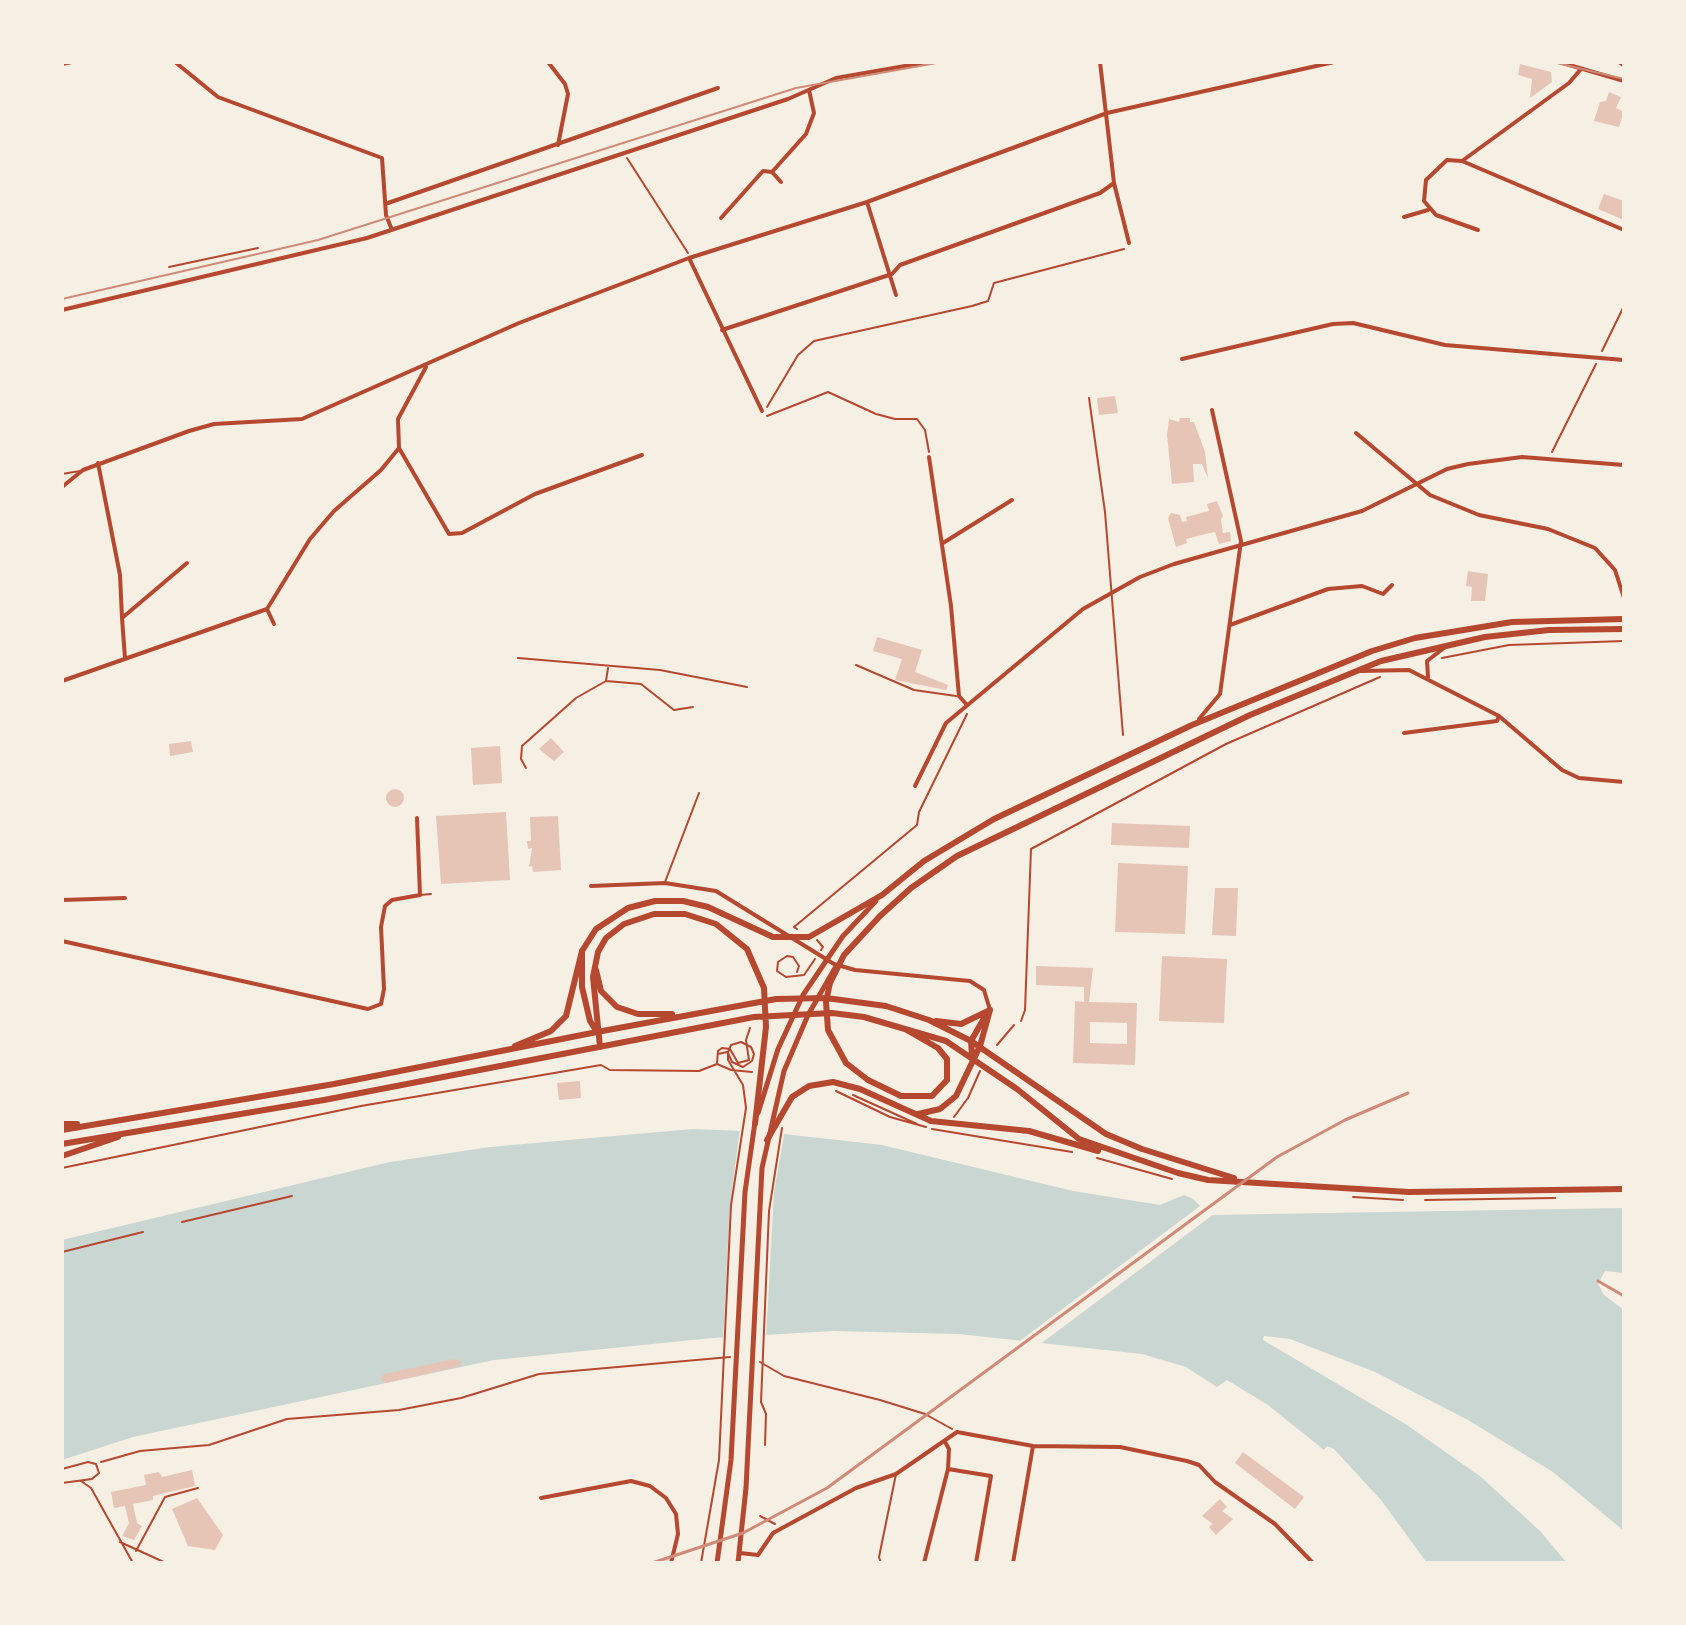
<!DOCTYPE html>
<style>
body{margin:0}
#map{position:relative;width:1686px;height:1625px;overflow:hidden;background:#f6efe4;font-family:"Sofia Sans Condensed",sans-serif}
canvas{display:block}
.frame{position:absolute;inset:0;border:64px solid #f6efe4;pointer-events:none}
</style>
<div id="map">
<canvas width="1686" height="1625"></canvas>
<div class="frame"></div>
</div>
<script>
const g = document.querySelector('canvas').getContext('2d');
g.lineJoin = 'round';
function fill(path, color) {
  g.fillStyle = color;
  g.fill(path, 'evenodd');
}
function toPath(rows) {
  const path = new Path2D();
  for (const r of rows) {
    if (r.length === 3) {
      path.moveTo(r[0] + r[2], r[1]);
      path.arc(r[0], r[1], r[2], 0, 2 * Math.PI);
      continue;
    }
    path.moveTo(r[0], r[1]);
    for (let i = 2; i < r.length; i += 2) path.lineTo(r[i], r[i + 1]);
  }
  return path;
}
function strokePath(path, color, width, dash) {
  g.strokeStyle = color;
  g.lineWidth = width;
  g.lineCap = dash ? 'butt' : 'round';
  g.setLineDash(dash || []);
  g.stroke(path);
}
fill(toPath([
 [693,1129,766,1132,882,1145,1073,1191,1160,1205,1184,1195,1193,1199,1209,1215,1624,1208,1624,1273,1605,1271,1598,1284,1604,1295,1624,1310,1624,1531,1553,1472,1468,1420,1375,1372,1290,1339,1264,1336,1263,1340,1407,1425,1481,1477,1540,1531,1567,1563,1427,1563,1381,1500,1334,1449,1327,1446,1324,1450,1268,1405,1227,1380,1217,1387,1186,1367,1142,1354,959,1334,833,1331,712,1338,494,1360,133,1437,62,1460,62,1240,390,1162,490,1147]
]), '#c9d6d2');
fill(toPath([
 [740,1128,785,1130,774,1192,766,1339,723,1341,730,1204],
 [1204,1203,1210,1211,1218,1211,1039,1345,1017,1343]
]), '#f6efe4');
fill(toPath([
 [1520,64,1551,72,1552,82,1530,98,1532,79,1518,75],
 [1609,92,1621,97,1616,108,1624,112,1619,127,1594,121,1600,102,1606,101],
 [1604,194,1624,201,1624,220,1598,209],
 [1115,396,1118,413,1099,415,1097,398],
 [1180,418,1190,418,1190,422,1194,422,1205,452,1208,478,1202,464,1193,464,1194,482,1172,484,1167,435,1169,419,1179,422],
 [1217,501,1223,516,1221,520,1223,533,1230,532,1231,541,1219,544,1215,532,1210,533,1186,539,1187,543,1176,547,1168,518,1171,513,1180,515,1182,522,1187,521,1186,517,1209,511,1207,504],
 [1468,571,1488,574,1485,601,1471,601,1472,587,1466,586],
 [877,637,922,650,915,672,948,685,946,690,895,680,902,659,873,651],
 [551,738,564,752,554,761,539,749],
 [191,741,193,752,170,756,169,744],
 [500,746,502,783,473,785,471,748],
 [395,798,9],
 [506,812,510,880,441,884,436,816],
 [558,816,561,870,533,872,532,866,529,867,532,848,528,849,527,841,531,841,530,817],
 [1112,823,1190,826,1189,848,1111,845],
 [1118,863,1188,866,1185,934,1115,932],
 [1215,888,1238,888,1236,936,1212,935],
 [1162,956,1227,959,1224,1023,1159,1021],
 [1036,966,1093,968,1089,1002,1137,1003,1135,1065,1073,1063,1075,1001,1084,1002,1084,987,1036,985],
 [1090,1022,1127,1023,1127,1044,1090,1043],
 [580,1081,581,1098,559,1100,557,1083],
 [454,1359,461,1361,460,1366,386,1383,380,1379,384,1374],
 [1243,1452,1304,1497,1295,1509,1235,1463],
 [192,1470,195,1486,153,1496,153,1500,133,1504,137,1523,142,1526,134,1540,122,1536,129,1523,125,1506,114,1508,111,1492,146,1485,144,1475,159,1472,162,1477],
 [197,1498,223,1535,215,1550,188,1546,172,1509],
 [1220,1499,1227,1507,1222,1511,1233,1519,1216,1535,1209,1527,1213,1524,1202,1516]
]), '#e6c5b7');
strokePath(toPath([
 [627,158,688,253],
 [169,267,258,248],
 [1602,351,1624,306],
 [767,407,798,355,814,341,972,306,988,301,994,283,1124,249],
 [767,416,828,392,876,414,895,419,917,419,925,430,929,452],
 [1552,452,1596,364],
 [518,658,660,670,747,687],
 [1442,658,1509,645,1624,641],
 [608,668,606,681,641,684,674,710,693,707],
 [526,768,521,759,522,746,576,698,606,681],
 [797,929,794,927,917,825,919,812,967,714],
 [817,940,823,947,821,950],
 [797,972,799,966,793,957,787,956,778,962,777,971,786,977,804,975,815,959],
 [1021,1021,1025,1010,1031,849,1226,744,1380,677],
 [997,1045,1014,1025],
 [717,1063,718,1051,722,1048,730,1049,738,1063,749,1060,746,1040,750,1028],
 [836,1091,890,1117,926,1127],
 [853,1095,917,1124],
 [954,1117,968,1098,980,1071],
 [932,1129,1072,1152],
 [1097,1158,1172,1179],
 [62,1168,361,1106,601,1065,610,1070,699,1071,717,1064,731,1070,752,1072],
 [1353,1197,1403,1200],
 [1425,1200,1555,1198],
 [182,1222,292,1196],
 [62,1252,143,1232],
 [760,1362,784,1376,880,1400,925,1414,952,1429],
 [765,1445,766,1414,761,1402,769,1211,782,1128],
 [101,1462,140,1451,209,1445,287,1419,399,1410,461,1398,539,1374,730,1357],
 [760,1516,775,1524],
 [701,1563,719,1460,731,1205,746,1108,743,1085,728,1060,728,1052,731,1045,741,1042,751,1047,754,1054,752,1061,743,1067,732,1062,728,1053,727,1052,718,1054]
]), '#b5482f', 2);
strokePath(toPath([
 [1089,398,1105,512,1123,735],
 [62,474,80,471],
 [856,665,914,690,956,696],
 [665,882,699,793],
 [420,895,431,894],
 [62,1469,88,1462,96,1464,99,1473,92,1479,62,1483],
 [81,1481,91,1488,133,1563],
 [120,1542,166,1563],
 [136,1551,165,1497,198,1488],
 [881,1563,879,1557,896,1474]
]), '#b5482f', 2);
strokePath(toPath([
 [175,62,218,97,382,158,386,215,392,230],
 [548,62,565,84,568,94,558,145],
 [1100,62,1114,183,1129,243],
 [1559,62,1624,81],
 [62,64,72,62],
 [1462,161,1624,230],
 [1462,161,1569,83,1581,69],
 [1462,161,1447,160,1426,180,1424,201,1436,215,1478,230],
 [772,172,781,182],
 [867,202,896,295],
 [388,203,718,88],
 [1404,217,1428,210],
 [721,218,763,171,772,172,806,134,814,113,809,90],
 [689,258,762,411],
 [62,310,367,238,788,99,836,78,928,62],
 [722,330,892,274,900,265,1100,193,1114,183],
 [1182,359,1333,324,1353,323,1445,345,1624,360],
 [426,367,398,419,399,448,449,534,462,533,535,494,642,455],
 [1356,433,1430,495,1479,515,1548,529,1595,548,1615,570,1624,598],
 [929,457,951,606,959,696,967,705],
 [98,463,120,575,122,618],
 [62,487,83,470,189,431,214,424,302,419,519,323,689,258,867,202,1107,113,1334,62],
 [943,543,1012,500],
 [267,609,274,624],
 [1230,625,1328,589,1362,586,1383,594,1392,585],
 [125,658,122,618,187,563],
 [1361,671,1409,670,1499,716,1562,770,1579,778,1624,782],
 [1428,677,1427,661,1444,648],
 [62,681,267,609,310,539,334,511,381,470,399,448],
 [1199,719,1220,694,1241,541,1212,410],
 [1404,733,1497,721,1499,716],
 [915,786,946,723,1083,609,1140,577,1174,564,1362,511,1447,469,1468,464,1522,457,1624,465],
 [591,886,665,883,716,891,834,964,855,970,970,981,984,990,990,1010],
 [62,900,125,898],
 [62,941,368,1009,381,1004,384,989,381,927,385,906,392,900,420,895,417,818],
 [948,1469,991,1476,976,1563],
 [541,1498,631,1481,650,1486,666,1498,676,1514,678,1534,671,1563],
 [740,1553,758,1555,773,1533,856,1488,896,1474,957,1432,1033,1446,1120,1447,1187,1461,1199,1465,1215,1482,1275,1524,1313,1563],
 [924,1563,948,1469,949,1449,945,1442],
 [1013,1563,1033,1446]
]), '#b5482f', 4);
strokePath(toPath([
 [1620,62,1624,65],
 [758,1113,778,1049,803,995,843,936,876,901],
 [717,1563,731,1460,745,1192,755,1122],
 [738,1563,746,1488,762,1168,784,1071,808,1015,835,968]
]), '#b5482f', 5);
strokePath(toPath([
 [596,970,601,991,617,1007,638,1014,672,1014],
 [936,1021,961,1024,990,1010],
 [905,1029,938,1048,947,1059,947,1080,932,1096,901,1096,868,1080,846,1063,828,1030,826,1002,830,983,844,955,880,916,911,888,957,856,1250,715,1381,661,1485,637,1549,630,1624,629],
 [597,1032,590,1021,582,987,582,951,596,929,628,908,655,901,683,901,708,907,773,937,809,937,882,895,924,861,994,819,1192,725,1372,651,1415,638,1512,622,1624,619],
 [597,1032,776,999,826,998,886,1006,929,1020,971,1041,1106,1134,1142,1149,1234,1178],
 [600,1047,593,977,598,952,606,938,624,924,654,914,685,914,716,924,747,949,764,988,766,1027,755,1124],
 [972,1056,971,1041,987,1013],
 [324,1100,754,1017,832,1013,864,1017,946,1041,1017,1089,1079,1139,1178,1173,1208,1180,1409,1192,1624,1189],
 [918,1114,940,1109,956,1096,980,1046,990,1010],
 [767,1140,792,1097,809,1086,833,1082,860,1089,931,1121,1029,1131,1098,1151]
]), '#b5482f', 6);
strokePath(toPath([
 [515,1046,551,1031,566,1016,582,951],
 [62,1124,77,1124],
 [62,1130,334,1084,597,1032],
 [62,1144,324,1100],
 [62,1156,118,1137]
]), '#b5482f', 6);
strokePath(toPath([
 [1553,62,1624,79],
 [62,299,318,240,796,88,942,62]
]), '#cf8b77', 2);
strokePath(toPath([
 [1598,1281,1624,1296],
 [652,1563,743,1533,827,1488,1277,1157,1345,1120,1408,1093]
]), '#cf8b77', 3);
</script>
